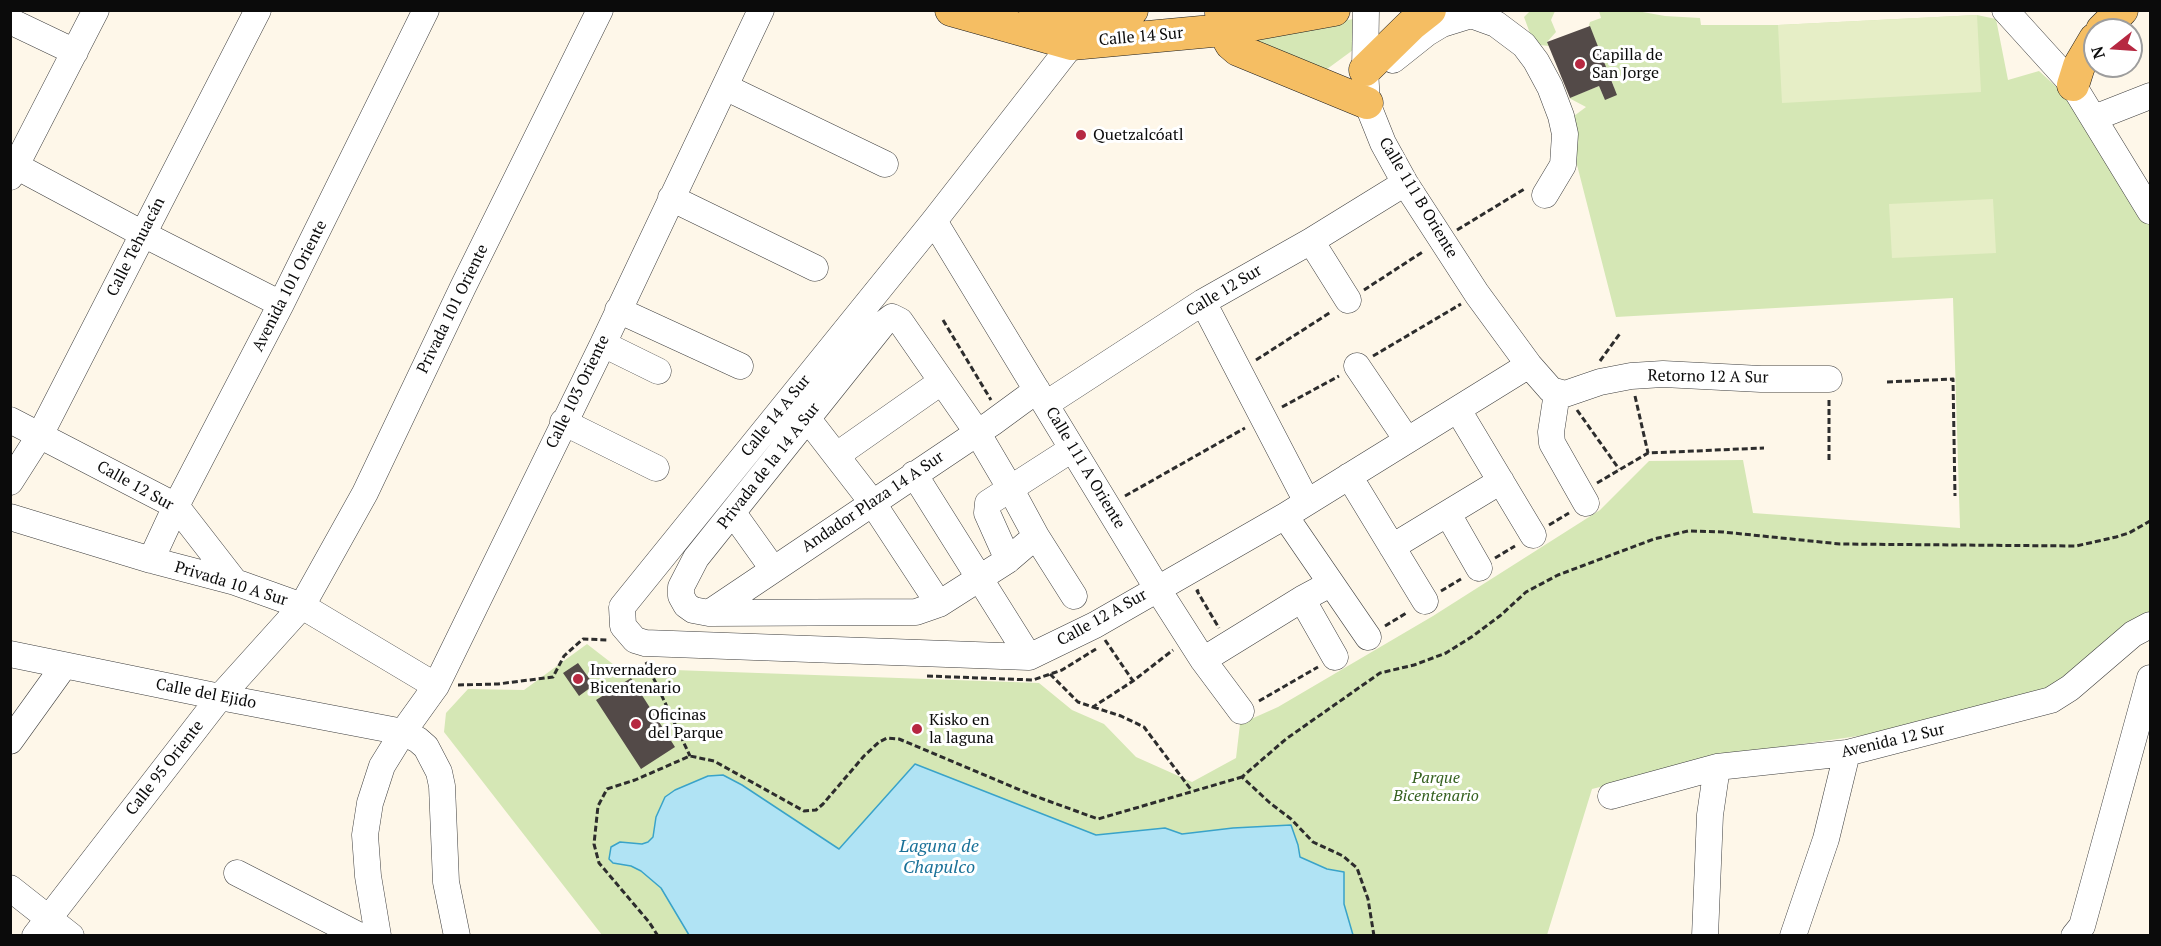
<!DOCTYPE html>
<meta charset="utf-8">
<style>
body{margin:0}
#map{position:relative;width:2161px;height:946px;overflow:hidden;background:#fef7e9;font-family:"PT Serif",serif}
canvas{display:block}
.frame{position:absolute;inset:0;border:12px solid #0b0b0b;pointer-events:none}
.north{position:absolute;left:2083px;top:18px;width:60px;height:60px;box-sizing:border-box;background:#fff;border:2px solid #9d9d9d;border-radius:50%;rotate:253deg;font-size:16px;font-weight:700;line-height:24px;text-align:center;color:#0b0b0b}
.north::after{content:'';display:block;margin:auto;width:21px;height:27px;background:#b62841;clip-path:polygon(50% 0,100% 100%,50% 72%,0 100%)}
</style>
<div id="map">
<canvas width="2161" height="946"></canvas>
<div class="frame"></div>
<div class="north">N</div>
</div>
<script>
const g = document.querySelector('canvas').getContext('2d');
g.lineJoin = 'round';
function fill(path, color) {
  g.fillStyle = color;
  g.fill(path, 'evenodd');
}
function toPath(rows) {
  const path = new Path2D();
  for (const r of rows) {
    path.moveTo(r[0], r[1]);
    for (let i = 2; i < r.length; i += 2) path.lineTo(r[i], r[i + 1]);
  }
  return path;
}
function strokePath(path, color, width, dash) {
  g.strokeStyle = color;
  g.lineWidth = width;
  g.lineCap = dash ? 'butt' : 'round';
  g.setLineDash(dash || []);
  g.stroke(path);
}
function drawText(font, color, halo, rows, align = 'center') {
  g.font = font + ' "PT Serif",serif';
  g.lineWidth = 6;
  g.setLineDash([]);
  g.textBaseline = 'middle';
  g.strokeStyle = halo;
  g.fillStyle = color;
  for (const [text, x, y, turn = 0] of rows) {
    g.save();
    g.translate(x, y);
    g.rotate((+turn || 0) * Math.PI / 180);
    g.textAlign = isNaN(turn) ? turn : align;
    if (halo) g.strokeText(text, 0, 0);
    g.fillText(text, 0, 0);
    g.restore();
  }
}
fill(toPath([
 [1530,11,1555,11,1551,20,1556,32,1547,42,1549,46,1540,45,1531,36,1524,17],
 [1599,11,1637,11,1665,16,1700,18,1701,25,1778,25,1977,15,1996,19,2008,80,2039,71,2073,102,2150,226,2150,622,2054,697,1879,733,1733,754,1592,789,1547,935,602,935,444,732,446,713,468,689,524,690,587,644,618,668,1039,683,1072,710,1104,724,1136,757,1192,782,1236,758,1240,724,1278,707,1433,616,1600,510,1649,461,1743,460,1753,513,1960,528,1953,298,1616,317,1566,122,1586,107,1569,98,1599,86,1603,95,1614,87,1589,25,1590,22,1601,18],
 [1354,19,1353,50,1323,72,1233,37]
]), '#d5e7b5');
fill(toPath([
 [1977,15,1981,92,1782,103,1778,25],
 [1993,199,1996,253,1892,258,1889,204]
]), '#e6eec6');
const water = toPath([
 [915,764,1096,835,1165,828,1182,834,1233,828,1291,825,1298,845,1300,857,1327,869,1344,872,1344,904,1353,935,689,935,661,888,641,871,631,866,613,863,609,859,611,847,620,842,642,844,648,842,653,837,656,817,665,797,675,790,708,776,723,775,742,785,839,849,915,764]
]);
fill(water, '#b0e3f4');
strokePath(water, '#39a3c9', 1.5);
fill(toPath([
 [1590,26,1617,95,1605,100,1599,86,1570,98,1547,42],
 [578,663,594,685,579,696,563,673],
 [631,678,675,747,641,769,596,700]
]), '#534a48');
const minor = toPath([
 [1366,10,1365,70,1367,103,1383,143,1405,183,1477,294,1529,365,1551,390,1565,394,1600,382,1631,376,1663,374,1761,379,1829,379],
 [2005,10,2073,85,2150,211],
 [10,21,75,52],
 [1072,44,934,221,622,607,623,626,635,640,645,643,1029,657,1095,625,1285,516,1529,365],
 [1393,60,1427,33,1442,24,1471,15,1496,24,1524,45,1536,61,1550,87,1561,116,1565,134,1563,165,1545,195],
 [725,87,885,164],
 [2094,118,2150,96],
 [16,166,143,234,281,304],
 [10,177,96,10],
 [671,198,815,268],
 [934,221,1157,588,1203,660,1241,711],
 [1311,241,1348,300],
 [1203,302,1307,502],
 [618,310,740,366],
 [603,344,658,371],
 [1357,366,1407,440],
 [1557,393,1551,432,1552,443,1586,503],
 [1046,404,1203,302,1311,241,1405,183],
 [1458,410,1533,535],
 [807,418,872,502,939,604],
 [10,420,176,506,235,582],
 [563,422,656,468],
 [837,455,941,382],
 [914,474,1029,657],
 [1349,476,1425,601],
 [10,482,40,435,258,10],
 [733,513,773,569],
 [1448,514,1479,568],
 [1285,516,1368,637],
 [10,517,151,560,235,582,302,606,436,686],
 [1036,536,1008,560,939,604,916,612,709,613,693,610,686,605,681,596,681,587,696,558,883,324,892,317,900,321,977,432,1010,488,1036,536,1074,596],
 [1392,547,1501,481],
 [151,560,176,506,281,304,426,10],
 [1008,560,987,513,988,503,1072,449],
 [1302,599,1335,657],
 [709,613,992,423,1037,390],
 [10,654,220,697,403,732,418,740,426,747,439,772,442,786,446,882,457,936],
 [1203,660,1302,599,1330,584],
 [10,741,64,666],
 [1611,796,1717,767,1847,753,2051,700,2070,688,2133,634,2150,625],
 [237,873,360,936],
 [10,888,71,936],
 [35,936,220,697,302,606,365,493,463,287,600,10],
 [378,936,368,876,365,835,370,803,382,766,403,732,436,686,603,344,761,10],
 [1705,936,1710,815,1717,767],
 [1793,936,1826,839,1847,753],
 [2074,936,2082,926,2150,678]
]);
const major = toPath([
 [951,10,1072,44,1223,30,1334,10],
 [1035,10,1066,14,1132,10],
 [1221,13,1223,30,1231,44,1238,50,1367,103],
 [2102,30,2122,10],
 [1365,70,1411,25,1430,10],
 [2073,85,2079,66,2095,39]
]);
strokePath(minor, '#3e3e3e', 27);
strokePath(major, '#1c1c1c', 33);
strokePath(toPath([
 [1457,230,1526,188],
 [1364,290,1424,251],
 [943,320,991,400],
 [1373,356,1461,304],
 [1256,360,1331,312],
 [1600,361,1621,332],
 [1887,382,1953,379,1955,496],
 [1635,396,1648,453],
 [1282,407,1339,376],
 [1577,410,1619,469],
 [1829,460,1829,399],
 [1597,483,1648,453,1764,448],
 [1125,496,1245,428],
 [1549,525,1569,513],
 [1495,558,1515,546],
 [1199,590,1197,591,1219,628],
 [1441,591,1461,579],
 [1385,626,1408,612],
 [1105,640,1133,681],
 [646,662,690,756],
 [1050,674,1078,702,1093,707,1133,681,1173,650],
 [927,676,1033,680,1062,670,1096,649],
 [458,685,498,684,553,677,564,656,583,639,608,640],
 [1259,701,1318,667],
 [1093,707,1121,716,1144,727,1192,791],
 [658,936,649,922,599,863,594,844,598,806,607,789,635,780,690,756,714,761,804,811,816,810,823,804,864,756,879,742,887,738,899,739,1032,795,1098,819,1242,777],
 [1374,936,1368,899,1357,868,1343,856,1313,842,1291,819,1270,803,1242,777,1286,739,1380,673,1414,665,1446,653,1473,636,1501,615,1526,592,1558,575,1654,539,1688,531,1723,532,1840,544,2076,546,2116,537,2129,533,2150,521]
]), '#2d2d2d', 3, [6, 3]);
strokePath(minor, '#fff', 26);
strokePath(major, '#f5be63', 32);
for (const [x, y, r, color] of [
 [1580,64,6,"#b62841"],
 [1081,135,6,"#b62841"],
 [578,679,6,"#b62841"],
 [636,724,6,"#b62841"],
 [917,729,6,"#b62841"]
]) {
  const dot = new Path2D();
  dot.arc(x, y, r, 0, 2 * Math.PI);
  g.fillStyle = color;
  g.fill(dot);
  strokePath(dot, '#fff', 2);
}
drawText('16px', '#0b0b0b', '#fff', [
 ["Calle 14 Sur",1141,37,-5],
 ["Calle 111 B Oriente",1418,198,59],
 ["Calle Tehuacán",136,247,-63],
 ["Avenida 101 Oriente",290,286,-63],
 ["Calle 12 Sur",1224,291,-31],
 ["Privada 101 Oriente",453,309,-64],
 ["Retorno 12 A Sur",1708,377,1],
 ["Calle 103 Oriente",578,392,-64],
 ["Calle 14 A Sur",776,416,-51],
 ["Privada de la 14 A Sur",769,466,-52],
 ["Calle 111 A Oriente",1085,468,59],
 ["Calle 12 Sur",135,486,29],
 ["Andador Plaza 14 A Sur",873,502,-34],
 ["Privada 10 A Sur",231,584,17],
 ["Calle 12 A Sur",1102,618,-29],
 ["Calle del Ejido",206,694,11],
 ["Avenida 12 Sur",1893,741,-13],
 ["Calle 95 Oriente",165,768,-52]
]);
drawText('16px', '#0b0b0b', '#fff', [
 ["Capilla de",1592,55],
 ["San Jorge",1592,73],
 ["Quetzalcóatl",1093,135],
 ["Invernadero",590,670],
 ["Bicentenario",590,688],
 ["Oficinas",648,715],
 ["del Parque",648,733],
 ["Kisko en",929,720],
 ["la laguna",929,738]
], 'left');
drawText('italic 16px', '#34601e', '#fff', [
 ["Parque",1436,778],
 ["Bicentenario",1436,796]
]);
drawText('italic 18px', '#197198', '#fff', [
 ["Laguna de",939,847],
 ["Chapulco",939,868]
]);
</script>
